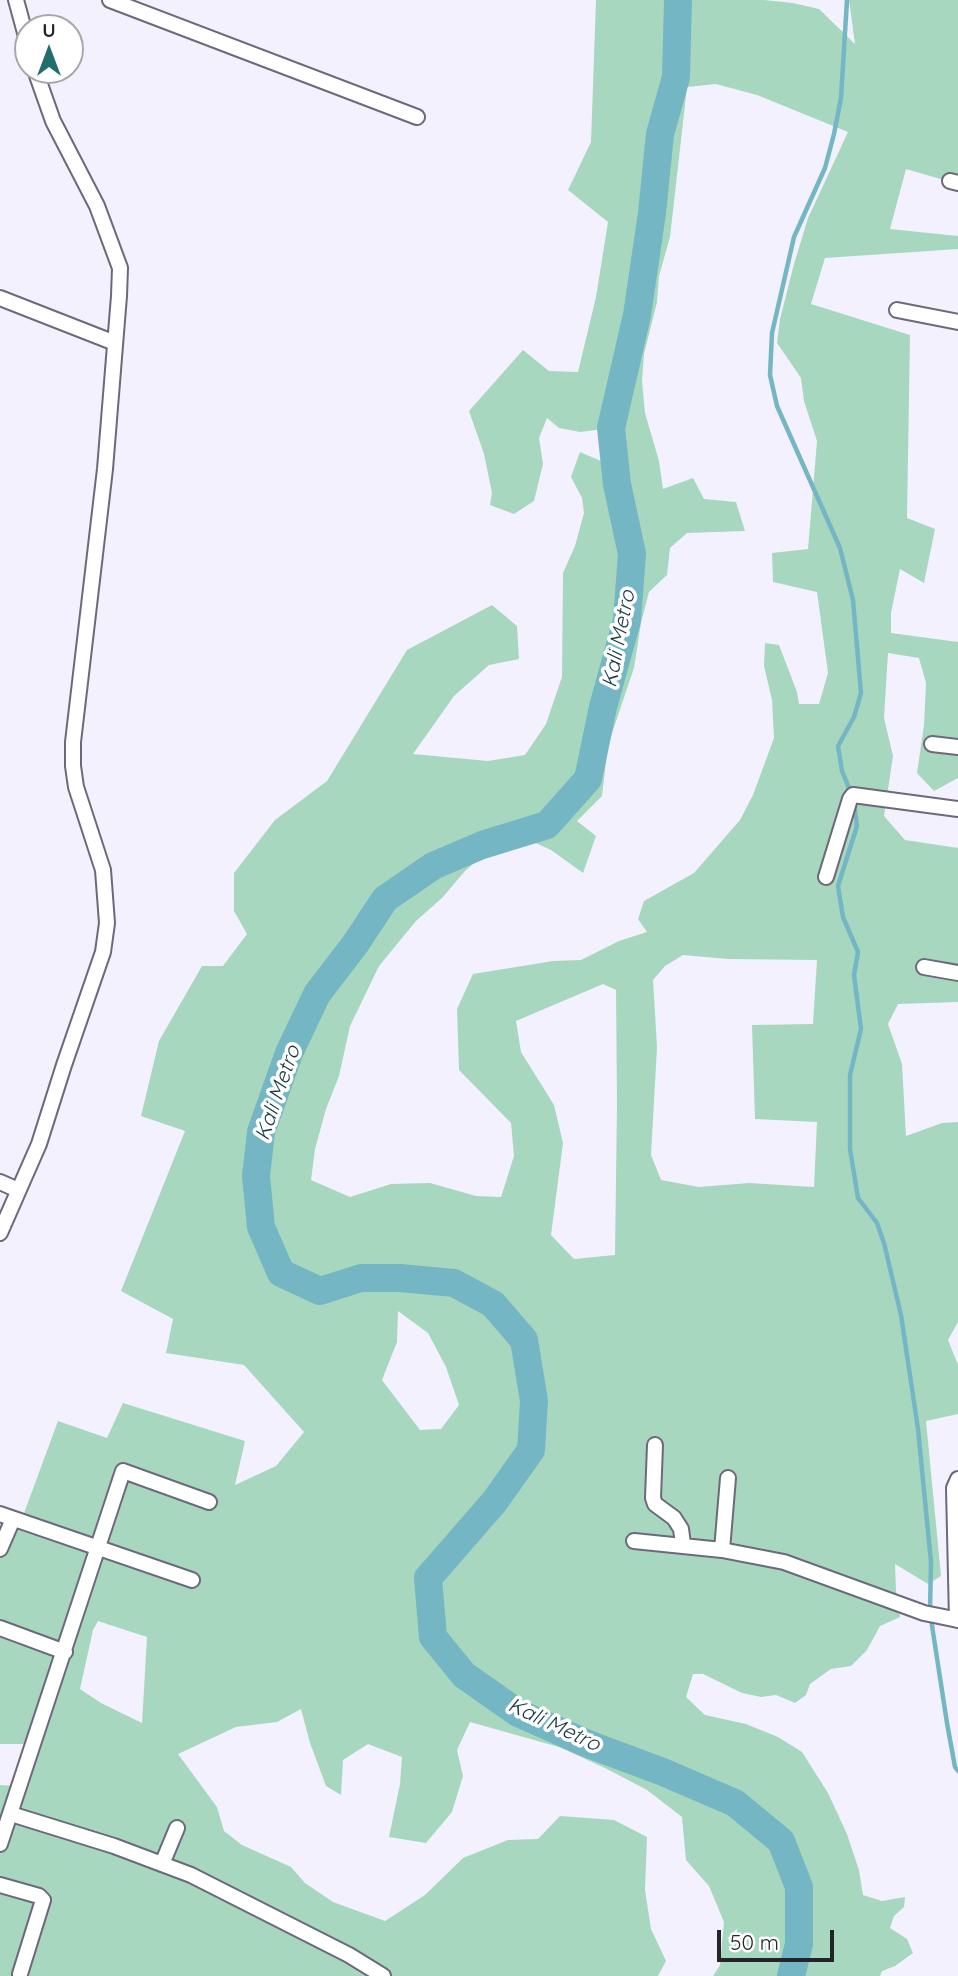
<!DOCTYPE html>
<style>
body{margin:0}
#map{position:relative;width:958px;height:1976px;overflow:hidden;background:#f3f1fd;font-family:Quicksand,sans-serif}
canvas{display:block}
.north{position:absolute;left:14px;top:14px;width:70px;height:70px;box-sizing:border-box;background:#fff;border:2px solid #a8a7aa;border-radius:50%;rotate:0deg;font-size:19px;font-weight:700;line-height:28px;text-align:center;color:#25242b}
.north::after{content:'';display:block;margin:auto;width:24px;height:32px;background:#226e6f;clip-path:polygon(50% 0,100% 100%,50% 72%,0 100%)}
.scale{position:absolute;left:717px;top:1930px;width:117px;height:32px;box-sizing:border-box;border:4px solid #25242b;border-top:0;padding-left:9px;font-size:21px;line-height:24px;white-space:nowrap;color:#25242b;-webkit-text-stroke:5px #fff;paint-order:stroke}
</style>
<div id="map">
<canvas width="958" height="1976"></canvas>
<div class="north">U</div>
<div class="scale">50 m</div>
</div>
<script>
const g = document.querySelector('canvas').getContext('2d');
g.lineJoin = 'round';
function fill(path, color) {
  g.fillStyle = color;
  g.fill(path, 'evenodd');
}
function toPath(rows) {
  const path = new Path2D();
  for (const r of rows) {
    path.moveTo(r[0], r[1]);
    for (let i = 2; i < r.length; i += 2) path.lineTo(r[i], r[i + 1]);
  }
  return path;
}
function strokePath(path, color, width, dash) {
  g.strokeStyle = color;
  g.lineWidth = width;
  g.lineCap = dash ? 'butt' : 'round';
  g.setLineDash(dash || []);
  g.stroke(path);
}
function drawText(font, color, halo, rows, align = 'center') {
  g.font = font + ' Quicksand,sans-serif';
  g.lineWidth = 7;
  g.setLineDash([]);
  g.textBaseline = 'middle';
  g.strokeStyle = halo;
  g.fillStyle = color;
  for (const [text, x, y, turn = 0] of rows) {
    g.save();
    g.translate(x, y);
    g.rotate((+turn || 0) * Math.PI / 180);
    g.textAlign = isNaN(turn) ? turn : align;
    if (halo) g.strokeText(text, 0, 0);
    g.fillText(text, 0, 0);
    g.restore();
  }
}
fill(toPath([
 [596,0,764,0,793,3,819,9,855,44,849,0,958,0,958,184,906,169,890,229,958,236,958,249,825,258,811,304,910,335,907,518,935,529,924,583,900,569,891,613,891,633,958,642,958,778,934,791,917,773,924,725,926,683,919,658,888,653,884,718,893,756,884,816,905,840,958,848,958,1002,898,1004,888,1024,902,1064,906,1136,942,1123,958,1122,958,1322,948,1340,958,1365,958,1414,926,1421,941,1576,928,1584,895,1564,896,1591,900,1617,880,1626,867,1650,851,1666,831,1669,810,1684,806,1695,795,1703,776,1695,761,1697,742,1693,703,1674,693,1674,686,1697,705,1715,746,1724,778,1737,802,1752,828,1793,847,1834,859,1870,863,1895,882,1901,905,1897,904,1907,894,1916,890,1928,907,1939,913,1953,895,1966,882,1971,880,1976,713,1976,720,1965,724,1922,709,1886,686,1860,682,1817,647,1790,605,1768,559,1747,470,1722,457,1750,463,1776,452,1812,426,1843,389,1837,400,1784,402,1757,368,1744,343,1760,341,1795,326,1786,310,1743,301,1709,277,1722,236,1727,178,1754,217,1807,224,1831,242,1845,291,1867,305,1883,333,1902,385,1921,425,1895,463,1858,508,1840,538,1839,560,1816,614,1820,647,1837,645,1890,651,1929,666,1961,658,1976,0,1976,0,1785,20,1786,32,1744,0,1744,0,1531,5,1518,20,1524,58,1421,107,1438,123,1403,245,1441,235,1485,276,1466,304,1432,244,1365,166,1353,173,1319,121,1291,185,1131,141,1116,159,1041,202,966,223,966,247,934,234,911,234,873,275,820,327,781,407,650,492,605,517,626,519,659,489,665,454,696,413,754,488,761,525,755,546,724,562,677,563,573,575,546,584,513,582,498,571,477,580,452,615,467,611,428,580,432,559,428,547,418,539,438,543,464,534,501,514,514,490,505,492,493,484,454,469,411,523,350,549,371,578,372,596,297,608,222,568,190,591,142],
 [716,84,757,95,848,132,808,218,794,264,780,319,777,343,801,378,804,401,817,441,808,549,772,553,773,582,817,592,828,673,819,704,799,704,797,692,779,645,765,643,764,666,772,700,774,738,753,795,740,820,694,873,644,901,638,919,647,932,619,941,581,960,553,961,473,974,457,1009,459,1070,511,1123,514,1156,501,1197,476,1196,430,1183,391,1184,350,1197,311,1180,315,1149,326,1109,339,1076,350,1026,379,966,416,921,442,898,465,871,497,843,527,839,551,850,583,873,596,836,577,821,602,796,608,745,634,668,641,623,649,592,667,575,670,548,687,533,745,531,736,502,704,499,693,478,663,489,659,461,645,413,642,381,644,354,657,302,659,276,670,237,687,87],
 [683,955,728,959,817,960,813,1024,752,1025,755,1119,817,1122,814,1187,749,1183,699,1187,661,1180,651,1155,657,1047,653,980,665,966],
 [603,984,616,990,617,1103,615,1255,574,1259,551,1235,563,1143,554,1105,521,1052,516,1021],
 [398,1311,428,1333,446,1367,459,1405,441,1429,420,1430,382,1380,397,1342],
 [98,1621,147,1637,142,1723,101,1703,80,1689,93,1630]
]), '#a7d8bf');
strokePath(toPath([
 [847,0,841,98,834,134,825,168,794,237,772,333,770,375,777,406,840,548,853,600,861,693,854,717,838,746,842,771,851,793],
 [854,803,857,826,838,886,843,917,858,952,854,975,861,1029,850,1075,850,1149,858,1198,877,1223,884,1243,901,1315,918,1429,931,1562,930,1610],
 [931,1619,947,1723,955,1767,958,1771]
]), '#75b6c4', 4.5);
strokePath(toPath([
 [678,0,676,77,660,134,652,213,637,315,611,428,617,484,632,554,627,620,603,707,588,779,547,825,482,845,433,866,385,899,356,943,317,994,289,1053,261,1132,256,1176,261,1227,281,1273,320,1291,361,1278,400,1278,454,1283,493,1304,524,1340,534,1401,531,1450,495,1501,428,1578,433,1637,464,1675,518,1713,588,1744,663,1772,735,1803,781,1841,799,1887,799,1944,791,1976]
]), '#75b6c4', 28);
const street = toPath([
 [16,0,28,44],
 [110,0,417,117],
 [950,181,958,183],
 [0,298,115,343],
 [897,310,958,322],
 [932,744,958,747],
 [826,877,850,799,853,795,958,809],
 [924,967,958,973],
 [0,1182,18,1190],
 [0,1233,39,1144,64,1065,103,952,107,923,103,870,76,787,73,766,73,742,105,469,119,296,120,268,97,206,53,121,35,70],
 [655,1445,653,1498,655,1504,674,1518,681,1529,683,1544],
 [0,1514,192,1580],
 [634,1541,722,1550,784,1562,924,1613,958,1620],
 [0,1549,13,1519],
 [722,1550,728,1478],
 [957,1620,954,1488,958,1479],
 [0,1628,65,1652],
 [11,1814,114,1846,191,1875,349,1955,383,1976],
 [0,1844,123,1471,209,1502],
 [162,1864,177,1828],
 [0,1885,39,1896,43,1900,20,1974]
]);
strokePath(street, '#6c697a', 18);
strokePath(street, '#fff', 14);
drawText('italic 21px', '#16373e', '#fff', [
 ["Kali Metro",619,639,-79],
 ["Kali Metro",278,1093,-71],
 ["Kali Metro",554,1725,25]
]);
</script>
